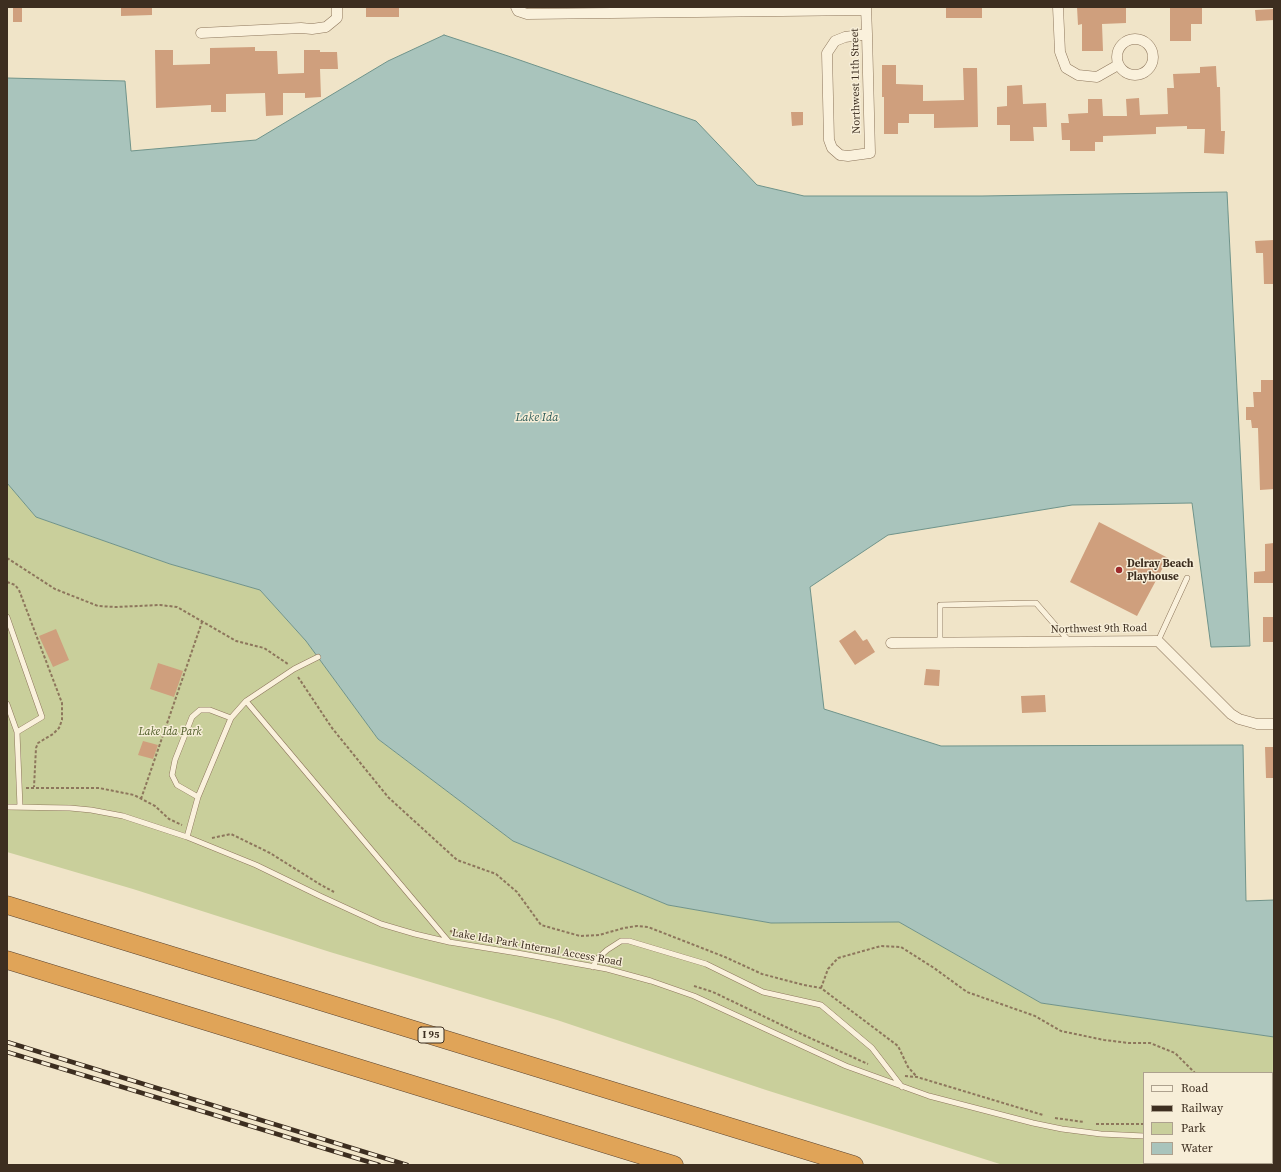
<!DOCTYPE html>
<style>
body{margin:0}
#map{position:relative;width:1281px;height:1172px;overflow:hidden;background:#f0e4c8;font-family:"Source Serif 4",serif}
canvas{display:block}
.frame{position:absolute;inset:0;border:8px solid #3d2e20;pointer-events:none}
.legend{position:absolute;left:1143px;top:1072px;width:130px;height:92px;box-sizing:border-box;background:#f7eed8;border:1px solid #ada18e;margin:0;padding:5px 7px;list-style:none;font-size:12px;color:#3d2e20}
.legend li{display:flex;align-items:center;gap:8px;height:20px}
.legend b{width:20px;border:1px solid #ada18e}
</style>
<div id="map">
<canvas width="1281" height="1172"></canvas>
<div class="frame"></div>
<ul class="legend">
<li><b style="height:5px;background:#faf1dc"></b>Road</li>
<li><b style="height:5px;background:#3d2e20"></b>Railway</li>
<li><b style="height:11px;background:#c9cf9b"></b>Park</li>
<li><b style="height:11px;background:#a9c4bc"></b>Water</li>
</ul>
</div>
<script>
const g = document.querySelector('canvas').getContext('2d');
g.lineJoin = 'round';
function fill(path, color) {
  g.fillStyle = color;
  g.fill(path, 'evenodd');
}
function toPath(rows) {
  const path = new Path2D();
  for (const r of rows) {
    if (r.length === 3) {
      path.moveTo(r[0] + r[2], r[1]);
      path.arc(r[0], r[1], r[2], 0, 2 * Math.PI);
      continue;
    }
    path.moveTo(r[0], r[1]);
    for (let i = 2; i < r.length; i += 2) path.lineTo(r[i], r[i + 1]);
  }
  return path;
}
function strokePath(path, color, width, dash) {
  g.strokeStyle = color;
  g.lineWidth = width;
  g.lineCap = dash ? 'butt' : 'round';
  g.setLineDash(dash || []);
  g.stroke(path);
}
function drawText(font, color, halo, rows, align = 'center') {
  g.font = font + ' "Source Serif 4",serif';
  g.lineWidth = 3;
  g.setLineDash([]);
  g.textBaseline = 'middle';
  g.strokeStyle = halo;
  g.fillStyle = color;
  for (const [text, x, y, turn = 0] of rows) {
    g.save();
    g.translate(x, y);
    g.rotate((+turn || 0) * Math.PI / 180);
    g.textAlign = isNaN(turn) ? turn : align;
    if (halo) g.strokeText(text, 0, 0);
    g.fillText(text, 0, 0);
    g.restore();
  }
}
fill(toPath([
 [7,483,36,517,170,564,260,590,306,641,378,739,513,841,668,905,771,923,899,922,1041,1003,1274,1037,1274,1165,1003,1165,766,1090,557,1020,330,952,133,889,7,852],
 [1144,1073,1272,1073,1272,1163,1144,1163]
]), '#c9cf9b');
const water = toPath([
 [444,35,508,56,696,121,757,185,804,196,982,196,1227,192,1250,646,1211,647,1192,503,1072,505,888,535,810,587,824,709,941,746,1243,745,1246,901,1274,900,1274,1037,1041,1003,899,922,771,923,668,905,513,841,378,739,306,641,260,590,170,564,36,517,7,483,7,78,125,81,131,151,256,140,388,61,444,35]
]);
fill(water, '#a9c4bc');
strokePath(water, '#6f938a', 1);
fill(toPath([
 [13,7,22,7,22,22,13,22],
 [121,7,152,7,152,15,121,16],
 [366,7,399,7,399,17,366,17],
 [946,7,982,7,982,18,946,18],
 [1077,7,1126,7,1126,23,1102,24,1103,51,1082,51,1082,24,1078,25],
 [1170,7,1202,7,1202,24,1191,24,1191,41,1170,41],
 [1274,9,1274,20,1256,21,1255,10],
 [255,47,255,51,277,51,278,74,304,73,304,50,320,50,320,52,337,52,338,69,320,69,321,97,305,98,305,93,283,93,283,115,266,116,265,93,226,94,226,112,211,112,211,105,156,108,155,50,173,50,173,65,210,64,210,48],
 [882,65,896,65,896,84,923,85,923,101,964,100,963,68,977,68,978,127,934,128,934,114,909,114,909,123,898,123,898,134,884,134,884,97,882,97],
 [1216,66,1217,87,1220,87,1221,131,1225,131,1224,154,1204,153,1205,129,1187,129,1187,126,1156,127,1156,134,1103,136,1103,142,1095,142,1095,151,1070,151,1070,140,1062,140,1061,123,1069,123,1068,114,1088,113,1088,99,1102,99,1103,116,1127,116,1126,99,1139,98,1140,115,1168,114,1167,88,1174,88,1173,74,1200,73,1200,67],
 [1022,85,1023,104,1046,103,1047,127,1033,127,1034,141,1010,141,1010,125,997,125,997,107,1007,106,1007,86],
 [791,112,803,112,803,125,792,126],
 [1274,240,1274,284,1264,284,1263,253,1256,253,1255,241],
 [1261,380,1274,380,1274,489,1260,490,1258,428,1252,428,1251,420,1246,420,1246,407,1254,407,1253,392,1261,392],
 [1099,522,1168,558,1137,616,1070,582],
 [1274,543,1274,583,1254,583,1254,572,1265,571,1265,544],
 [1263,617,1274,617,1274,642,1263,642],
 [56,629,69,660,53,667,39,636],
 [855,630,863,641,867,639,875,652,855,665,839,641],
 [158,663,183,671,174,697,150,689],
 [926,669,940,670,939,686,924,685],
 [1045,695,1046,712,1022,713,1021,696],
 [143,741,158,745,153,759,138,755],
 [1265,747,1274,747,1274,778,1266,778]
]), '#cf9f7d');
const lane = toPath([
 [7,617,42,717,17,732],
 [1158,641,1187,578],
 [940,643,940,605,1036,603,1069,641],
 [246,701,449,942],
 [7,704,17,732,20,807],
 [198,797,177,785,172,775,175,760,192,717,200,710,210,710,231,718],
 [7,807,70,808,91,810,123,816,187,837,256,865,320,896,381,924,415,934,449,942,517,953,607,969,651,981,694,996,846,1066,929,1096,1033,1123,1062,1129,1101,1134,1144,1136],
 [187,837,198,797,231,718,246,701,294,669,318,657],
 [593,967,597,959,607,950,621,941,629,941,706,964,763,992,821,1005,872,1048,902,1087],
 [1272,1094,1274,1094],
 [1272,1143,1274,1144]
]);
const street = toPath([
 [516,7,518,11,527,14,866,10],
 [866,7,867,34,870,153,848,156,840,155,832,148,829,140,827,53,835,41,845,37,867,34],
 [1058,7,1060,52,1066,68,1078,75,1097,77,1118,65],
 [201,33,301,28,312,29,326,27,337,18,337,7],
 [1135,57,18],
 [891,643,1158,641,1231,714,1239,719,1257,724,1274,724]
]);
const highway = toPath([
 [7,905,854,1165],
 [7,960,674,1165]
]);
strokePath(lane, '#8d765c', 6);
strokePath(street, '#8d765c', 11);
strokePath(highway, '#5b4430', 19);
strokePath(toPath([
 [7,558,55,589,98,606,115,607,160,605,177,607,236,641,264,648,288,664],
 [7,582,15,585,19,590,62,703,62,720,59,728,53,734,38,743,36,748,34,787],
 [298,677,332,728,388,797,457,860,496,874,517,892,541,925,580,936,599,935,624,928,637,926,648,927,725,957,762,974,804,985,821,988,898,1046,908,1067,917,1077],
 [26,788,99,788,134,795,155,806,169,819,182,825],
 [141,799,202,622],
 [212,838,231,834,270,853,321,885,334,892],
 [450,931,469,936],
 [694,986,713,992,790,1029,868,1064],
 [821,988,828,969,838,958,881,946,901,947,934,968,967,992,1035,1016,1061,1031,1104,1040,1129,1043,1150,1043,1175,1053,1195,1073],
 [905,1076,917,1077,1043,1115],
 [1055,1118,1084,1122],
 [1096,1124,1144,1124],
 [1272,1129,1274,1129]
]), '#8d765c', 2, [3, 2]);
strokePath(lane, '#faf1dc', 5);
strokePath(street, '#faf1dc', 10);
strokePath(highway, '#e0a458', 18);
const rail = toPath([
 [7,1042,407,1165],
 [7,1052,379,1165]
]);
strokePath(rail, '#3d2e20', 4.5);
strokePath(rail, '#f7eed8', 3, [9]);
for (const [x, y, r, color] of [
 [1119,570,4,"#9e2a2b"]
]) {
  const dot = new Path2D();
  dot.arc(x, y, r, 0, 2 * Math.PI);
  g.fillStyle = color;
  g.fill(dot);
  strokePath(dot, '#f7eed8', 1.5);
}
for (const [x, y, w] of [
 [431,1035,26]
]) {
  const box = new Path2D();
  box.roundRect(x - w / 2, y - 8, w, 16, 3);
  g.fillStyle = '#f7eed8';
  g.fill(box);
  strokePath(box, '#3d2e20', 1);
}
drawText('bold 10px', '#3d2e20', null, [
 ["I 95",431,1035]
]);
drawText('11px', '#3d2e20', '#f7eed8', [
 ["Northwest 11th Street",856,81,-91],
 ["Northwest 9th Road",1099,629,-1],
 ["Lake Ida Park Internal Access Road",537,948,10]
]);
drawText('bold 11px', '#3d2e20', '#f7eed8', [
 ["Delray Beach",1127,564],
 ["Playhouse",1127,577]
], 'left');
drawText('italic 11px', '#4d5a26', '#f7eed8', [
 ["Lake Ida Park",170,732]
]);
drawText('italic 12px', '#2f5d5a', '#f7eed8', [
 ["Lake Ida",537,418]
]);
</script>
